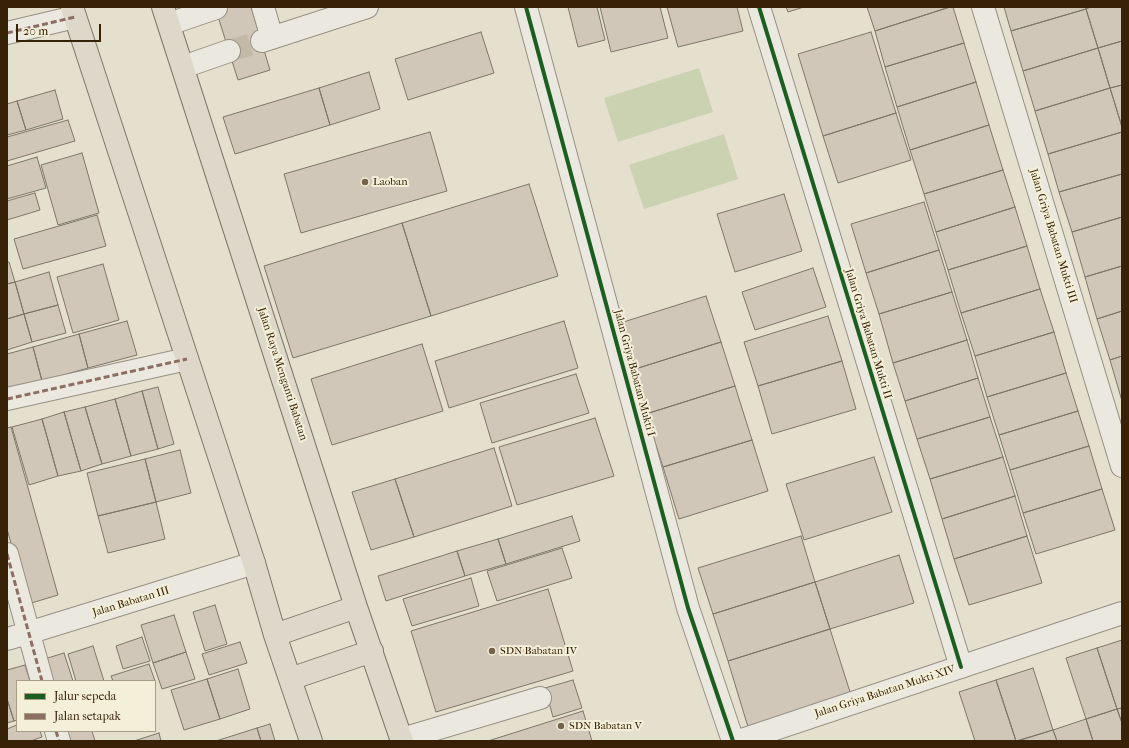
<!DOCTYPE html>
<style>
body{margin:0}
#map{position:relative;width:1129px;height:748px;overflow:hidden;background:#e5e0ce;font-family:"IM FELL French Canon",serif}
canvas{display:block}
.frame{position:absolute;inset:0;border:8px solid #372207;pointer-events:none}
.legend{position:absolute;left:16px;top:680px;width:140px;height:52px;box-sizing:border-box;background:#f4efd9;border:1px solid #a89d85;margin:0;padding:5px 7px;list-style:none;font-size:12px;color:#372207}
.legend li{display:flex;align-items:center;gap:8px;height:20px}
.legend b{width:20px;border:1px solid #a89d85}
.scale{position:absolute;left:16px;top:24px;width:85px;height:18px;box-sizing:border-box;border:2px solid #372207;border-top:0;padding-left:5px;font-size:12px;line-height:14px;white-space:nowrap;color:#372207;-webkit-text-stroke:3px #f4efd9;paint-order:stroke}
</style>
<div id="map">
<canvas width="1129" height="748"></canvas>
<div class="frame"></div>
<ul class="legend">
<li><b style="height:5px;background:#1b5e20"></b>Jalur sepeda</li>
<li><b style="height:5px;background:#8d6e63"></b>Jalan setapak</li>
</ul>
<div class="scale">20 m</div>
</div>
<script>
const g = document.querySelector('canvas').getContext('2d');
g.lineJoin = 'round';
function fill(path, color) {
  g.fillStyle = color;
  g.fill(path, 'evenodd');
}
function toPath(rows) {
  const path = new Path2D();
  for (const r of rows) {
    path.moveTo(r[0], r[1]);
    for (let i = 2; i < r.length; i += 2) path.lineTo(r[i], r[i + 1]);
  }
  return path;
}
function strokePath(path, color, width, dash) {
  g.strokeStyle = color;
  g.lineWidth = width;
  g.lineCap = dash ? 'butt' : 'round';
  g.setLineDash(dash || []);
  g.stroke(path);
}
function drawText(font, color, halo, rows, align = 'center') {
  g.font = font + ' "IM FELL French Canon",serif';
  g.lineWidth = 4;
  g.setLineDash([]);
  g.textBaseline = 'middle';
  g.strokeStyle = halo;
  g.fillStyle = color;
  for (const [text, x, y, turn = 0] of rows) {
    g.save();
    g.translate(x, y);
    g.rotate((+turn || 0) * Math.PI / 180);
    g.textAlign = isNaN(turn) ? turn : align;
    if (halo) g.strokeText(text, 0, 0);
    g.fillText(text, 0, 0);
    g.restore();
  }
}
fill(toPath([
 [699,68,713,112,618,142,604,98],
 [724,134,738,179,644,209,629,165]
]), '#cad2b1');
const building = toPath([
 [215,7,251,7,270,70,238,80,215,7],
 [568,7,597,7,605,40,578,47,568,7],
 [600,7,660,7,668,38,611,52,600,7],
 [667,7,737,7,743,31,678,47,667,7],
 [786,7,804,7,788,12,786,7],
 [867,7,950,7,875,31,867,7],
 [950,7,953,7,964,43,885,67,875,31,950,7],
 [1004,7,1086,7,1086,9,1011,31,1004,7],
 [1091,7,1122,7,1122,41,1098,48,1086,9,1091,7],
 [1086,9,1098,48,1023,71,1011,31,1086,9],
 [481,32,494,73,408,100,395,59,481,32],
 [871,32,896,113,823,136,798,54,871,32],
 [1122,41,1122,85,1110,88,1098,48,1122,41],
 [964,43,976,82,897,107,885,67,964,43],
 [1098,48,1110,88,1035,111,1023,71,1098,48],
 [369,72,380,109,330,125,319,88,369,72],
 [976,82,989,125,910,150,897,107,976,82],
 [1122,85,1122,127,1110,88,1122,85],
 [319,88,330,125,235,154,223,117,319,88],
 [1110,88,1122,127,1122,132,1048,154,1035,111,1110,88],
 [55,90,63,119,26,130,17,101,55,90],
 [17,101,26,130,7,135,7,104,17,101],
 [896,113,911,160,838,183,823,136,896,113],
 [68,120,75,141,7,161,7,137,68,120],
 [989,125,1003,170,924,194,910,150,989,125],
 [430,132,447,191,301,233,284,174,430,132],
 [1122,132,1122,174,1059,192,1048,154,1122,132],
 [82,153,99,213,58,225,41,165,82,153],
 [37,157,46,188,7,199,7,166,37,157],
 [1003,170,1015,207,936,232,924,194,1003,170],
 [1122,174,1122,217,1072,232,1059,192,1122,174],
 [529,184,558,276,431,316,402,223,529,184],
 [35,193,40,210,7,220,7,201,35,193],
 [784,194,802,251,735,272,717,214,784,194],
 [924,202,939,250,866,273,851,224,924,202],
 [1015,207,1027,246,948,270,936,232,1015,207],
 [97,215,106,246,23,269,14,239,97,215],
 [1122,217,1122,266,1085,277,1072,232,1122,217],
 [402,223,431,316,293,358,264,266,402,223],
 [1027,246,1040,289,961,313,948,270,1027,246],
 [939,250,952,292,879,314,866,273,939,250],
 [7,262,9,262,15,282,7,284,7,262],
 [103,264,119,320,73,333,57,277,103,264],
 [1122,266,1122,311,1097,319,1085,277,1122,266],
 [813,268,826,307,755,330,742,292,813,268],
 [49,272,58,305,24,314,15,282,49,272],
 [15,282,24,314,7,319,7,284,15,282],
 [1040,289,1054,332,975,356,961,313,1040,289],
 [952,292,967,340,893,363,879,314,952,292],
 [706,296,721,342,632,370,617,324,706,296],
 [58,305,66,333,32,342,24,314,58,305],
 [1122,311,1122,356,1110,360,1097,319,1122,311],
 [24,314,32,342,7,350,7,319,24,314],
 [828,316,842,361,758,386,744,342,828,316],
 [127,321,137,355,88,368,79,334,127,321],
 [564,321,578,368,449,408,435,361,564,321],
 [1054,332,1066,373,987,397,975,356,1054,332],
 [79,334,88,368,42,381,33,347,79,334],
 [967,340,978,378,905,401,893,363,967,340],
 [721,342,735,386,646,414,632,370,721,342],
 [422,344,443,411,332,445,311,379,422,344],
 [33,347,42,381,7,391,7,354,33,347],
 [1122,356,1122,401,1110,360,1122,356],
 [842,361,856,409,772,434,758,386,842,361],
 [1066,373,1078,411,999,435,987,397,1066,373],
 [576,374,589,413,492,443,480,403,576,374],
 [978,378,990,417,917,439,905,401,978,378],
 [735,386,752,440,663,467,646,414,735,386],
 [158,387,174,444,158,449,142,391,158,387],
 [142,391,158,449,131,456,115,399,142,391],
 [115,399,131,456,102,464,85,407,115,399],
 [85,407,102,464,81,471,64,412,85,407],
 [1078,411,1089,446,1010,470,999,435,1078,411],
 [64,412,81,471,58,476,42,419,64,412],
 [990,417,1003,457,930,479,917,439,990,417],
 [595,418,614,476,517,505,499,447,595,418],
 [42,419,58,476,29,485,12,427,42,419],
 [11,427,58,595,28,604,7,529,7,428,11,427],
 [752,440,768,491,679,519,663,467,752,440],
 [1089,446,1102,489,1023,513,1010,470,1089,446],
 [494,448,512,506,414,537,395,479,494,448],
 [180,450,191,493,156,502,145,459,180,450],
 [874,457,892,512,804,540,786,484,874,457],
 [1003,457,1015,496,942,519,930,479,1003,457],
 [145,459,156,502,98,516,87,473,145,459],
 [395,479,414,537,371,550,352,492,395,479],
 [1102,489,1115,530,1036,554,1023,513,1102,489],
 [1015,496,1027,536,954,559,942,519,1015,496],
 [156,502,165,539,108,553,98,516,156,502],
 [572,516,580,541,506,564,498,539,572,516],
 [801,536,815,582,713,614,698,568,801,536],
 [1027,536,1042,583,969,605,954,559,1027,536],
 [498,539,506,564,465,576,457,551,498,539],
 [562,548,572,578,497,601,487,571,562,548],
 [457,551,465,576,386,601,378,576,457,551],
 [899,555,914,603,830,629,815,582,899,555],
 [471,578,479,606,412,626,403,599,471,578],
 [815,582,830,629,728,661,713,614,815,582],
 [548,589,573,671,436,712,411,631,548,589],
 [215,605,227,644,205,651,193,612,215,605],
 [174,615,186,652,153,663,141,625,174,615],
 [830,629,851,695,748,727,728,661,830,629],
 [142,637,150,661,123,669,116,646,142,637],
 [1122,640,1122,708,1117,709,1097,648,1122,640],
 [240,642,247,663,209,675,202,654,240,642],
 [93,646,104,681,76,681,68,654,93,646],
 [1097,648,1117,709,1086,719,1066,658,1097,648],
 [186,652,195,679,162,689,153,663,186,652],
 [64,653,73,681,44,681,38,661,64,653],
 [149,664,155,681,113,681,111,676,149,664],
 [25,665,30,681,17,681,17,720,14,721,7,699,7,670,25,665],
 [1033,668,1053,730,1016,741,996,680,1033,668],
 [238,669,250,709,220,719,207,679,238,669],
 [207,679,220,719,184,730,171,690,207,679],
 [573,680,582,708,553,717,545,688,573,680],
 [996,680,1016,741,975,741,959,692,996,680],
 [7,699,14,721,7,723,7,699],
 [1122,708,1122,723,1117,709,1122,708],
 [1117,709,1122,723,1122,741,1093,741,1086,719,1117,709],
 [583,711,592,741,488,741,583,711],
 [1086,719,1093,741,1057,741,1053,730,1086,719],
 [270,724,275,741,261,741,257,728,270,724],
 [17,725,17,731,40,731,42,737,31,741,7,741,7,729,17,725],
 [257,728,261,741,216,741,257,728],
 [1053,730,1057,741,1018,741,1053,730],
 [58,731,92,731,95,741,61,741,58,731],
 [159,733,161,741,134,741,159,733]
]);
fill(building, '#d1c7b9');
strokePath(building, '#7c7669', 1);
strokePath(toPath([
 [229,51,262,41]
]), '#c2baa6', 22, [22, 11]);
const minor = toPath([
 [263,7,272,38],
 [526,7,688,608,733,741],
 [759,7,961,667],
 [983,7,1122,466],
 [169,24,216,8],
 [7,33,75,17],
 [262,41,367,7],
 [183,67,229,51],
 [7,399,187,359],
 [7,554,42,681],
 [7,639,28,633,254,563],
 [56,731,59,741],
 [402,739,540,698],
 [739,741,1122,613]
]);
const major = toPath([
 [72,7,254,563,275,635,311,741],
 [163,7,356,607,402,741],
 [275,635,356,607],
 [290,679,372,651]
]);
strokePath(minor, '#969083', 24);
strokePath(major, '#7c7669', 24);
strokePath(minor, '#eae8df', 22);
strokePath(major, '#ddd8ca', 22);
strokePath(toPath([
 [7,33,75,17],
 [7,399,187,359],
 [7,554,42,681],
 [56,731,59,741]
]), '#8d6e63', 3, [6, 3]);
strokePath(toPath([
 [526,7,688,608,733,741],
 [759,7,961,667]
]), '#1b5e20', 4);
for (const [x, y, r, color] of [
 [365,182,4,"#74644d"],
 [492,651,4,"#74644d"],
 [561,726,4,"#74644d"]
]) {
  const dot = new Path2D();
  dot.arc(x, y, r, 0, 2 * Math.PI);
  g.fillStyle = color;
  g.fill(dot);
  strokePath(dot, '#f4efd9', 1.5);
}
drawText('11px', '#372207', '#f4efd9', [
 ["Laoban",373,182],
 ["SDN Babatan IV",500,651],
 ["SDN Babatan V",569,726]
], 'left');
drawText('11px', '#372207', '#f4efd9', [
 ["Jalan Griya Babatan Mukti III",1053,236,73],
 ["Jalan Griya Babatan Mukti II",868,334,73],
 ["Jalan Griya Babatan Mukti I",634,373,75],
 ["Jalan Raya Menganti Babatan",282,374,72],
 ["Jalan Babatan III",131,602,-17],
 ["Jalan Griya Babatan Mukti XIV",885,692,-18]
]);
</script>
